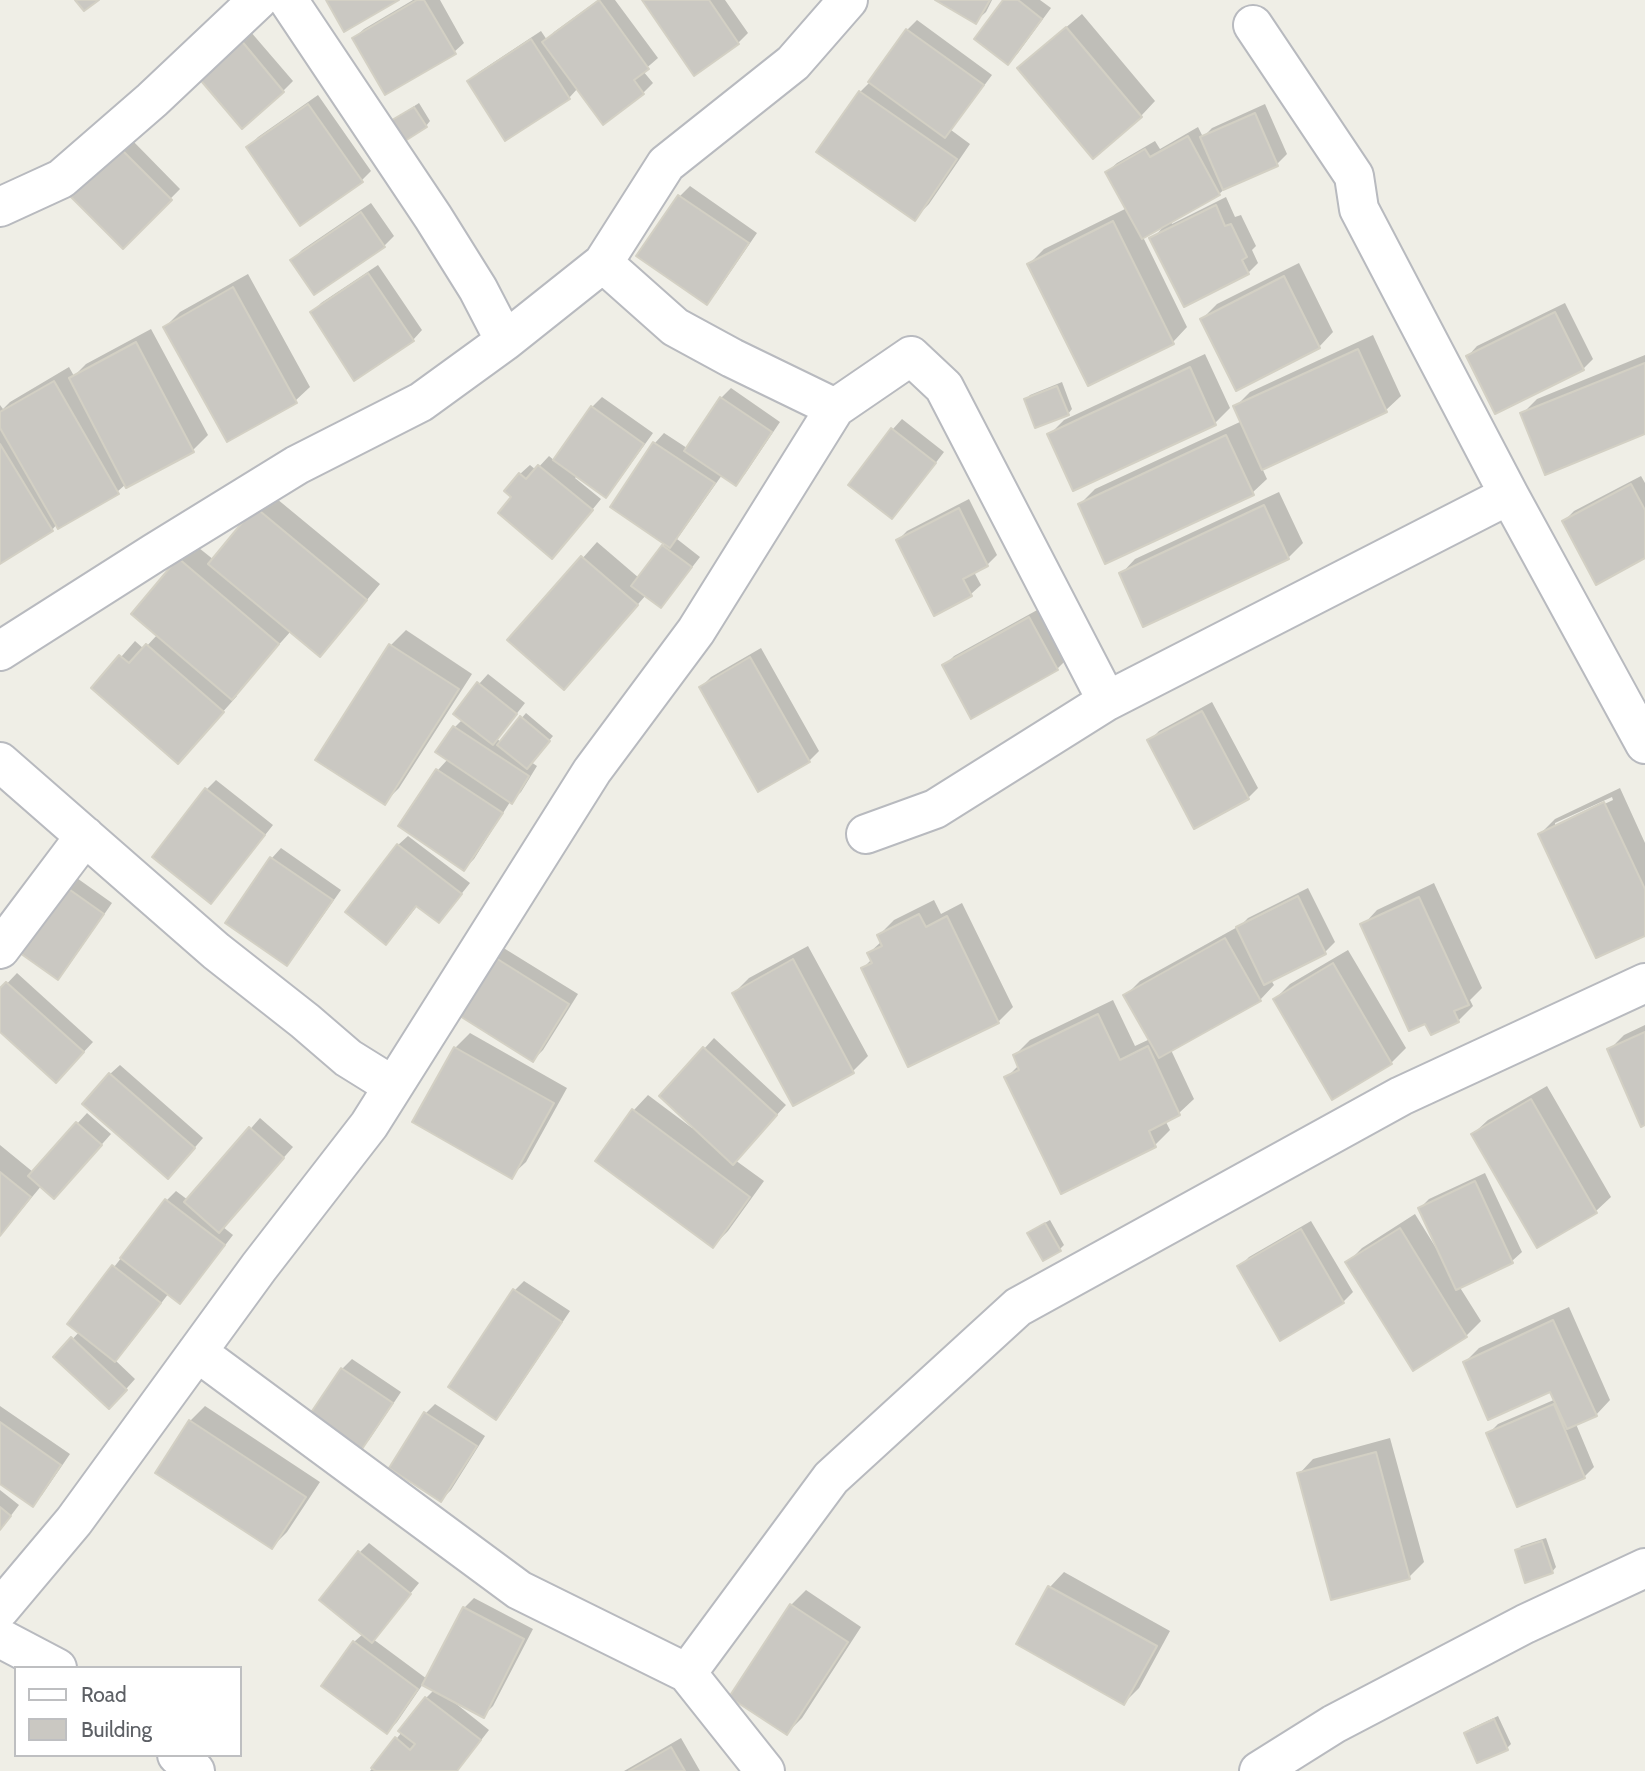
<!DOCTYPE html>
<style>
body{margin:0}
#map{position:relative;width:1645px;height:1771px;overflow:hidden;background:#efeee6;font-family:Cabin,sans-serif}
canvas{display:block}
.legend{position:absolute;left:14px;top:1666px;width:228px;height:91px;box-sizing:border-box;background:#fff;border:2px solid #bebfc1;margin:0;padding:9px 12px;list-style:none;font-size:21px;color:#5d6065}
.legend li{display:flex;align-items:center;gap:14px;height:35px}
.legend b{width:35px;border:2px solid #bebfc1}
</style>
<div id="map">
<canvas width="1645" height="1771"></canvas>
<ul class="legend">
<li><b style="height:9px;background:#fff"></b>Road</li>
<li><b style="height:19px;background:#cac8c2"></b>Building</li>
</ul>
</div>
<script>
const g = document.querySelector('canvas').getContext('2d');
g.lineJoin = 'round';
function fill(path, color) {
  g.fillStyle = color;
  g.fill(path, 'evenodd');
}
function toPath(rows) {
  const path = new Path2D();
  for (const r of rows) {
    path.moveTo(r[0], r[1]);
    for (let i = 2; i < r.length; i += 2) path.lineTo(r[i], r[i + 1]);
  }
  return path;
}
function strokePath(path, color, width, dash) {
  g.strokeStyle = color;
  g.lineWidth = width;
  g.lineCap = dash ? 'butt' : 'round';
  g.setLineDash(dash || []);
  g.stroke(path);
}
fill(toPath([
 [413,0,440,0,464,43,454,52,354,38,364,29],
 [598,0,615,0,658,58,643,71,653,83,643,93,578,88,569,98,469,81,479,72,541,31,547,40,554,32],
 [644,0,725,0,748,33,738,43],
 [939,0,992,0,986,12,976,21],
 [1005,0,1040,0,1051,8,1018,53,1008,63],
 [1082,14,1155,101,1141,116,1034,54],
 [917,20,992,75,951,130,970,144,929,204,914,219,860,92,871,81,907,30],
 [250,31,293,81,283,91,199,76],
 [318,95,371,171,361,181,248,147,258,137],
 [419,103,430,121,426,126,399,116],
 [1265,104,1287,154,1277,164,1227,187,1219,194,1171,221,1172,224,1226,197,1235,217,1241,215,1256,246,1252,250,1258,263,1248,273,1152,239,1165,225,1143,237,1187,327,1173,342,1029,264,1044,249,1127,208,1107,172,1117,163,1155,141,1160,149,1198,127,1203,137,1212,128],
 [131,139,180,189,123,247,73,197],
 [690,186,757,233,716,293,707,303,639,255,680,196],
 [371,203,394,236,384,246,292,260,302,250],
 [1299,263,1333,332,1319,347,1202,319,1217,304],
 [378,265,422,330,413,340,312,313,321,303],
 [248,274,310,387,295,401,165,327,180,312],
 [1565,303,1593,359,1583,369,1468,356,1477,346],
 [151,329,208,435,193,450,126,484,117,492,57,524,52,530,0,562,0,405,3,409,10,402,69,367,74,376,86,364],
 [1373,335,1401,396,1386,410,1262,468,1267,479,1252,493,1080,504,1095,489,1242,421,1235,407,1250,392],
 [1205,354,1230,408,1215,423,1074,488,1049,435,1064,420],
 [1645,355,1645,432,1522,414,1537,399],
 [1062,382,1072,409,1068,414,1026,399,1030,395],
 [731,388,780,422,745,474,735,484,722,475,677,539,700,557,670,596,661,606,646,595,578,673,510,640,597,542,639,578,666,543,612,507,655,443,664,433,687,448,721,398],
 [602,397,653,433,615,486,606,496,577,476,575,478,601,499,562,547,514,497,520,474,530,465,536,470,549,456,555,461,592,407],
 [902,419,944,452,902,507,892,517,850,485,893,429],
 [1641,476,1645,483,1645,556,1564,521,1574,511],
 [1279,492,1303,543,1288,558,1121,574,1135,559],
 [271,494,380,584,334,640,320,655,291,631,235,694,237,696,178,762,94,688,135,641,144,649,158,634,180,559,194,544,214,560],
 [969,499,997,555,987,565,974,572,981,585,971,594,898,540,907,531],
 [1039,609,1067,659,1057,669,944,666,954,656],
 [406,630,472,674,399,788,385,802,317,759,391,645],
 [761,648,819,751,809,761,701,687,711,677],
 [488,674,525,703,497,739,501,742,526,713,553,736,531,762,537,766,521,792,510,802,474,859,464,869,400,825,438,770,448,759,438,752,455,727,463,719,479,684],
 [1212,702,1258,788,1248,798,1149,741,1159,731],
 [216,780,273,825,220,892,211,902,154,857,207,789],
 [1620,788,1645,843,1645,934,1540,834,1555,819],
 [1612,797,1613,800,1555,827,1555,823],
 [408,836,470,883,448,911,418,905,396,933,386,942,398,845],
 [281,848,341,890,296,954,287,964,227,923,272,858],
 [67,871,112,903,67,968,57,977],
 [1434,883,1482,988,1470,1000,1473,1006,1458,1021,1363,925,1377,910],
 [1308,888,1335,942,1325,952,1271,980,1274,985,1260,1000,1171,1050,1194,1099,1179,1113,1165,1120,1170,1130,1155,1145,1007,1077,1019,1065,1015,1055,1030,1040,1113,1000,1135,1046,1150,1039,1125,996,1140,981,1241,925,1248,918],
 [934,900,941,914,962,903,1013,1007,998,1022,863,968,872,959,869,953,882,941,879,935,894,920],
 [808,946,868,1056,853,1071,794,1104,734,993,749,978],
 [502,947,578,994,543,1050,533,1060,492,956],
 [1348,950,1406,1048,1391,1063,1275,999,1290,984],
 [17,973,93,1042,66,1071,0,1030,0,991],
 [1645,1025,1645,1123,1609,1050,1624,1035],
 [470,1033,567,1088,526,1162,511,1176,455,1048],
 [714,1038,786,1105,735,1160,764,1181,728,1231,713,1246,634,1110,648,1095,692,1128,694,1126,661,1096],
 [120,1065,203,1138,178,1167,110,1074],
 [1547,1086,1611,1197,1596,1211,1537,1246,1473,1134,1488,1120],
 [87,1113,111,1134,64,1187,42,1185,0,1236,0,1145,33,1172],
 [260,1118,293,1147,223,1227,233,1235,189,1292,180,1302,169,1293,125,1350,115,1360,135,1379,119,1397,56,1357,80,1331,70,1323,166,1201,176,1191,188,1200],
 [1485,1173,1522,1252,1512,1261,1459,1286,1481,1321,1466,1336,1347,1263,1362,1248,1415,1214,1436,1248,1438,1247,1420,1208,1429,1199],
 [1050,1220,1064,1245,1060,1249,1029,1233,1034,1229],
 [1311,1221,1353,1292,1343,1302,1239,1267,1249,1257],
 [524,1281,570,1311,505,1408,496,1418,515,1290],
 [1569,1307,1610,1400,1596,1415,1576,1424,1594,1467,1584,1477,1488,1434,1498,1424,1556,1399,1551,1389,1465,1362,1479,1348],
 [352,1359,401,1392,369,1440,360,1450,311,1416,342,1369],
 [435,1404,485,1436,451,1490,441,1500,426,1413],
 [0,1406,70,1454,42,1495,32,1505,0,1482],
 [205,1406,320,1482,287,1532,272,1547,157,1472,190,1421],
 [1390,1438,1424,1562,1409,1577,1299,1474,1313,1459],
 [0,1490,19,1505,0,1530],
 [1546,1538,1556,1567,1552,1572,1517,1551,1521,1546],
 [369,1543,419,1583,373,1639,427,1679,464,1608,474,1598,533,1629,493,1706,483,1716,456,1701,455,1703,489,1730,457,1771,370,1771,402,1732,400,1731,426,1698,434,1690,423,1684,397,1722,387,1732,354,1642,363,1634,359,1553],
 [1064,1572,1170,1631,1139,1688,1124,1703,1018,1644,1050,1587],
 [806,1590,861,1627,802,1718,787,1733,791,1605],
 [1498,1716,1511,1744,1507,1748,1466,1733,1470,1729],
 [681,1738,700,1771,624,1771]
]), '#0003');
const building = toPath([
 [75,0,99,0,84,11,75,0],
 [326,0,399,0,344,32,326,0],
 [417,0,424,0,456,54,385,95,352,38,417,0],
 [599,0,649,69,634,80,644,94,603,125,542,42,599,0],
 [642,0,709,0,739,44,694,76,642,0],
 [935,0,990,0,976,24,935,0],
 [1003,0,1018,0,1042,19,1008,65,974,39,1003,0],
 [1066,27,1142,117,1093,159,1017,68,1066,27],
 [906,29,984,85,945,138,868,82,906,29],
 [240,39,284,92,242,129,197,76,240,39],
 [531,39,570,99,505,141,467,81,531,39],
 [859,91,957,159,915,221,816,152,859,91],
 [308,104,363,182,300,226,246,147,308,104],
 [414,107,427,127,405,141,392,120,414,107],
 [1255,113,1278,166,1223,190,1200,137,1255,113],
 [1188,136,1220,195,1142,239,1105,172,1145,149,1150,157,1188,136],
 [120,148,172,200,123,249,71,197,120,148],
 [678,195,749,243,707,305,636,256,678,195],
 [1216,205,1225,226,1231,224,1247,257,1242,260,1249,274,1184,307,1149,238,1216,205],
 [361,212,385,247,314,295,290,260,361,212],
 [1113,221,1174,344,1088,386,1027,264,1113,221],
 [368,273,414,341,354,381,310,312,368,273],
 [1284,276,1320,348,1236,391,1200,319,1284,276],
 [233,287,297,403,227,442,163,327,233,287],
 [1555,312,1584,370,1495,414,1466,356,1555,312],
 [136,342,194,452,126,488,69,378,136,342],
 [1358,349,1387,412,1262,470,1233,406,1358,349],
 [1645,363,1645,434,1545,475,1520,413,1645,363],
 [1190,367,1216,425,1073,491,1047,434,1190,367],
 [54,381,119,494,58,529,0,428,0,412,54,381],
 [1057,386,1069,415,1035,428,1024,399,1057,386],
 [720,397,772,432,736,486,684,451,720,397],
 [591,406,644,444,606,498,553,460,591,406],
 [891,428,936,463,892,519,848,485,891,428],
 [1226,435,1254,495,1105,564,1078,504,1226,435],
 [653,442,715,483,670,548,610,507,653,442],
 [0,444,53,531,0,564,0,444],
 [538,465,593,510,552,559,498,513,511,497,504,491,519,473,526,479,538,465],
 [1631,484,1645,510,1645,558,1596,585,1562,521,1631,484],
 [1264,505,1289,559,1143,627,1119,573,1264,505],
 [255,507,367,600,320,657,208,564,255,507],
 [959,508,988,566,963,579,972,596,934,616,896,540,959,508],
 [662,545,692,567,661,608,631,586,662,545],
 [581,556,638,605,564,690,507,640,581,556],
 [178,558,279,644,232,700,131,614,178,558],
 [1029,617,1058,670,971,719,942,665,1029,617],
 [146,644,224,712,178,764,91,688,119,655,129,663,146,644],
 [389,644,459,689,385,805,315,760,389,644],
 [750,657,810,762,758,792,699,687,750,657],
 [477,682,517,714,493,745,453,714,477,682],
 [1202,711,1249,799,1194,829,1147,740,1202,711],
 [520,716,550,741,527,769,497,745,520,716],
 [453,726,529,776,512,804,435,752,453,726],
 [436,769,503,813,464,871,398,826,436,769],
 [205,788,265,835,211,904,152,857,205,788],
 [1604,802,1645,889,1645,936,1596,958,1538,834,1604,802],
 [397,844,462,894,439,923,416,906,386,945,345,912,397,844],
 [270,857,333,900,287,966,225,923,270,857],
 [56,880,104,914,58,980,10,946,56,880],
 [1298,896,1326,954,1264,985,1236,927,1298,896],
 [1419,897,1469,1005,1454,1011,1459,1022,1431,1035,1425,1024,1409,1031,1360,924,1419,897],
 [919,914,926,927,947,916,999,1023,908,1067,861,968,872,963,867,953,882,946,877,935,919,914],
 [1225,938,1261,1001,1159,1058,1123,995,1225,938],
 [491,955,569,1004,533,1062,455,1013,491,955],
 [793,959,854,1073,793,1106,732,993,793,959],
 [1333,963,1392,1064,1332,1100,1273,999,1333,963],
 [6,982,84,1052,56,1083,0,1032,0,988,6,982],
 [1098,1014,1120,1060,1148,1046,1180,1115,1149,1131,1156,1147,1061,1194,1004,1077,1019,1070,1013,1055,1098,1014],
 [1645,1032,1645,1125,1641,1127,1607,1049,1645,1032],
 [454,1047,554,1103,512,1179,412,1122,454,1047],
 [703,1047,777,1115,733,1165,659,1096,703,1047],
 [109,1073,195,1148,168,1179,82,1104,109,1073],
 [1531,1099,1597,1213,1537,1248,1471,1134,1531,1099],
 [632,1109,750,1197,713,1248,595,1161,632,1109],
 [76,1122,102,1145,54,1199,28,1176,76,1122],
 [249,1127,284,1158,219,1233,184,1202,249,1127],
 [0,1172,31,1197,0,1236,0,1172],
 [1475,1181,1513,1263,1456,1290,1418,1208,1475,1181],
 [165,1199,225,1245,180,1304,120,1258,165,1199],
 [1045,1223,1061,1251,1043,1261,1027,1233,1045,1223],
 [1400,1228,1467,1337,1413,1371,1345,1262,1400,1228],
 [1301,1229,1344,1303,1280,1341,1237,1266,1301,1229],
 [112,1265,161,1303,115,1362,67,1324,112,1265],
 [513,1289,562,1322,496,1420,448,1387,513,1289],
 [1553,1320,1597,1416,1567,1429,1550,1392,1488,1420,1463,1362,1553,1320],
 [71,1337,127,1390,109,1409,53,1357,71,1337],
 [341,1368,393,1403,360,1452,308,1417,341,1368],
 [1554,1404,1585,1478,1517,1507,1486,1433,1554,1404],
 [424,1412,477,1446,441,1502,389,1468,424,1412],
 [189,1420,306,1497,272,1549,155,1473,189,1420],
 [0,1422,61,1465,33,1507,0,1484,0,1422],
 [1376,1452,1410,1579,1331,1600,1297,1473,1376,1452],
 [0,1507,11,1516,0,1530,0,1507],
 [1542,1541,1553,1573,1525,1583,1515,1550,1542,1541],
 [358,1551,411,1594,372,1643,319,1600,358,1551],
 [1048,1586,1157,1646,1124,1705,1016,1644,1048,1586],
 [790,1604,848,1642,787,1735,729,1697,790,1604],
 [463,1607,524,1639,484,1718,422,1685,463,1607],
 [353,1641,418,1689,387,1734,321,1686,353,1641],
 [425,1697,481,1740,457,1771,376,1771,371,1768,395,1737,410,1750,415,1744,398,1731,425,1697],
 [1494,1719,1508,1750,1477,1763,1464,1733,1494,1719],
 [671,1747,685,1771,629,1771,671,1747]
]);
fill(building, '#cac8c2');
strokePath(building, '#d3d0c4', 2);
const minor = toPath([
 [288,0,433,217,478,289,505,341,603,263,666,164,793,63,848,0],
 [1253,25,1354,176,1359,209,1509,495,1645,744],
 [0,207,61,179,152,100,258,0],
 [603,263,675,327,732,358,835,408],
 [0,651,154,553,297,465,421,402,505,341],
 [0,762,216,951,305,1021,348,1058,393,1086],
 [866,834,935,809,1107,701,1509,495],
 [0,949,85,836],
 [197,1352,519,1590,687,1673,765,1771],
 [0,1609,74,1521,259,1267,369,1125,592,771,696,631,835,408,911,356,944,387,1107,701],
 [0,1638,57,1668],
 [687,1673,831,1478,1018,1307,1401,1096,1645,983],
 [177,1755,195,1771],
 [1259,1771,1334,1724,1525,1624,1645,1568]
]);
strokePath(minor, '#b8babf', 42);
strokePath(minor, '#fff', 38);
</script>
